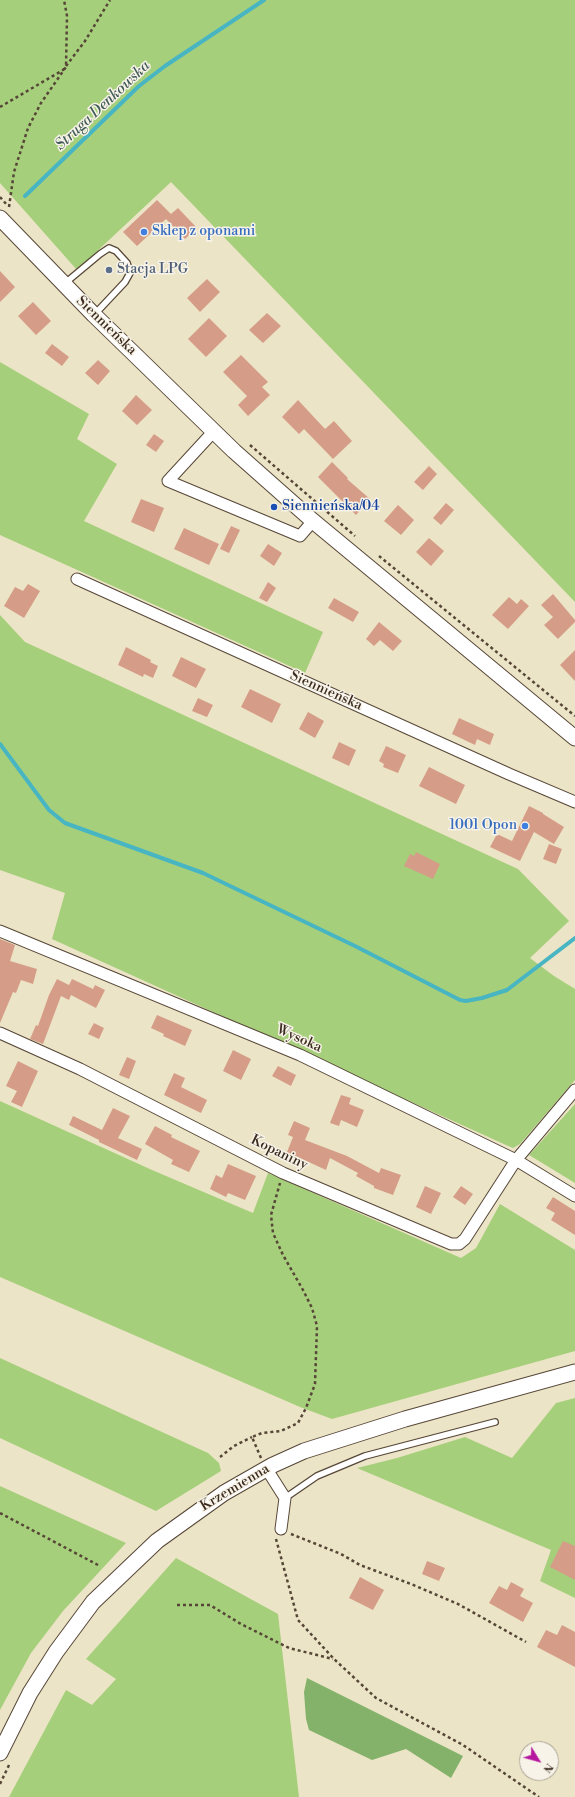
<!DOCTYPE html>
<meta charset="utf-8">
<style>
body{margin:0}
#map{position:relative;width:575px;height:1797px;overflow:hidden;background:#ece4c6;font-family:"Libre Bodoni",serif}
canvas{display:block}
.north{position:absolute;left:519px;top:1741px;width:40px;height:40px;box-sizing:border-box;background:#f7f3e8;border:1px solid #aca397;border-radius:50%;rotate:127deg;font-size:11px;font-weight:700;line-height:16px;text-align:center;color:#3b2a1e}
.north::after{content:'';display:block;margin:auto;width:14px;height:18px;background:#b5179e;clip-path:polygon(50% 0,100% 100%,50% 72%,0 100%)}
</style>
<div id="map">
<canvas width="575" height="1797"></canvas>
<div class="north">N</div>
</div>
<script>
const g = document.querySelector('canvas').getContext('2d');
g.lineJoin = 'round';
function fill(path, color) {
  g.fillStyle = color;
  g.fill(path, 'evenodd');
}
function toPath(rows) {
  const path = new Path2D();
  for (const r of rows) {
    path.moveTo(r[0], r[1]);
    for (let i = 2; i < r.length; i += 2) path.lineTo(r[i], r[i + 1]);
  }
  return path;
}
function strokePath(path, color, width, dash) {
  g.strokeStyle = color;
  g.lineWidth = width;
  g.lineCap = dash ? 'butt' : 'round';
  g.setLineDash(dash || []);
  g.stroke(path);
}
function drawText(font, color, halo, rows, align = 'center') {
  g.font = font + ' "Libre Bodoni",serif';
  g.lineWidth = 3;
  g.setLineDash([]);
  g.textBaseline = 'middle';
  g.strokeStyle = halo;
  g.fillStyle = color;
  for (const [text, x, y, turn = 0] of rows) {
    g.save();
    g.translate(x, y);
    g.rotate((+turn || 0) * Math.PI / 180);
    g.textAlign = isNaN(turn) ? turn : align;
    if (halo) g.strokeText(text, 0, 0);
    g.fillText(text, 0, 0);
    g.restore();
  }
}
fill(toPath([
 [0,0,575,0,575,602,171,182,77,270,0,183],
 [0,362,89,414,77,439,117,464,84,521,323,632,305,673,0,535],
 [0,615,25,642,518,869,569,921,530,958,554,976,575,989,575,1080,520,1144,513,1148,506,1145,52,939,65,893,0,870],
 [0,1101,152,1170,253,1213,268,1173,461,1258,476,1248,500,1204,575,1250,575,1351,332,1419,300,1407,0,1277],
 [575,1104,575,1183,529,1155],
 [0,1358,208,1453,219,1463,221,1471,156,1511,0,1438],
 [575,1398,575,1598,540,1581,551,1550,357,1468,397,1458,465,1437,512,1458,556,1403],
 [0,1486,126,1543,63,1611,31,1653,0,1710],
 [176,1558,278,1614,299,1797,9,1797,66,1690,92,1705,116,1679,86,1659]
]), '#a6cf7b');
fill(toPath([
 [307,1678,463,1756,451,1778,406,1749,372,1760,309,1730,306,1719,304,1692]
]), '#84b26b');
strokePath(toPath([
 [25,196,139,86,165,66,264,0],
 [0,744,49,810,65,823,203,873,355,946,460,1000,466,1001,482,998,507,990,575,938]
]), '#48b5c3', 4);
fill(toPath([
 [157,200,171,214,178,208,197,228,185,239,166,219,137,246,123,232],
 [0,271,15,287,0,302],
 [207,279,220,292,200,312,187,298],
 [33,302,51,321,36,335,18,316],
 [267,313,281,326,263,343,249,330],
 [209,318,227,336,206,357,188,339],
 [52,344,69,357,62,366,45,353],
 [241,355,268,382,262,387,270,395,248,416,238,405,247,396,223,372],
 [98,360,110,371,98,385,85,373],
 [136,395,152,410,137,425,122,411],
 [298,400,325,429,334,421,352,441,333,459,304,429,299,434,282,417],
 [154,434,164,441,156,452,146,445],
 [332,462,348,478,347,479,370,499,356,515,318,477],
 [429,466,437,474,423,490,414,482],
 [141,499,164,508,154,532,131,522],
 [446,503,454,510,441,525,433,518],
 [398,505,414,520,401,535,384,521],
 [231,526,240,530,229,553,220,549],
 [184,528,219,544,209,565,174,549],
 [429,538,444,551,431,566,416,552],
 [268,544,282,553,274,566,260,556],
 [268,582,276,588,267,602,259,598],
 [28,584,40,591,24,618,4,606,15,587,23,591],
 [553,594,575,620,575,622,558,639,544,625,553,617,541,605],
 [509,597,517,604,521,599,529,606,508,629,492,615],
 [334,598,359,612,353,622,328,608],
 [379,622,402,641,393,651,380,640,374,646,366,639],
 [126,647,151,660,150,662,158,666,153,678,144,674,143,677,118,665],
 [575,650,575,681,560,665],
 [181,657,206,669,196,688,172,676],
 [250,689,281,704,272,723,241,707],
 [198,698,213,705,207,717,192,711],
 [308,712,324,721,315,738,299,729],
 [459,718,494,734,490,745,477,739,475,745,452,734],
 [339,742,356,750,349,766,332,758],
 [386,746,406,755,398,773,383,767,384,764,379,761],
 [429,767,465,785,456,804,419,786],
 [529,806,543,813,543,814,564,827,554,844,534,832,520,861,490,847,497,834,512,841],
 [549,844,562,849,556,864,543,859],
 [416,852,440,864,433,879,404,866,410,854,414,856],
 [0,939,15,945,10,961,37,969,33,984,21,980,16,993,13,992,0,1023],
 [57,979,69,985,72,979,93,989,95,985,105,990,96,1008,71,995,69,1000,61,996,43,1044,30,1039,36,1025,38,1026,49,995],
 [157,1015,192,1030,185,1046,163,1036,164,1034,151,1028],
 [94,1023,104,1028,99,1039,88,1034],
 [233,1050,251,1059,241,1080,223,1071],
 [127,1057,136,1061,129,1079,119,1075],
 [18,1061,38,1071,22,1107,11,1102,17,1091,6,1086],
 [278,1066,296,1075,291,1086,272,1076],
 [174,1073,185,1078,181,1087,207,1100,201,1113,164,1095],
 [341,1095,351,1098,349,1104,364,1110,357,1127,341,1120,339,1126,330,1123],
 [113,1108,130,1116,118,1138,142,1149,137,1160,99,1142,99,1140,69,1125,73,1116,102,1130],
 [294,1121,310,1128,305,1140,347,1156,379,1173,381,1168,401,1175,393,1195,374,1188,374,1186,356,1176,358,1173,330,1158,326,1170,287,1152,293,1137,288,1135],
 [155,1126,172,1135,171,1137,200,1151,189,1172,171,1164,173,1160,145,1144],
 [228,1164,256,1176,245,1200,228,1193,226,1197,210,1189,216,1175,222,1178],
 [425,1186,441,1193,431,1214,416,1207],
 [461,1186,473,1194,465,1205,453,1197],
 [553,1197,575,1211,575,1235,551,1220,555,1213,546,1208],
 [563,1541,575,1546,575,1580,550,1567],
 [427,1561,445,1568,439,1581,422,1574],
 [360,1577,384,1590,373,1610,349,1598],
 [511,1582,524,1589,520,1596,533,1603,523,1622,489,1603,499,1586,507,1590],
 [562,1625,575,1632,575,1667,537,1647,546,1630,557,1635]
]), '#d59d88');
const lane = toPath([
 [64,284,100,254,109,248,116,251,127,263,130,273,125,282,94,315],
 [285,1498,317,1476,365,1456,495,1422]
]);
const street = toPath([
 [214,431,168,481,300,536,313,521],
 [77,579,509,774,575,802],
 [0,931,300,1055,516,1160,575,1196],
 [0,1033,80,1069,283,1173,451,1244,459,1244,465,1239,516,1160,575,1090],
 [266,1468,285,1498,281,1529]
]);
const secondary = toPath([
 [0,218,94,315,234,451,313,521,575,738],
 [0,1753,30,1693,56,1652,93,1602,157,1541,224,1493,273,1465,304,1451,405,1419,575,1372]
]);
strokePath(lane, '#564637', 8);
strokePath(street, '#564637', 13);
strokePath(secondary, '#564637', 17);
strokePath(toPath([
 [0,107,63,70,85,41,110,0],
 [0,197,8,206],
 [9,207,14,172,28,128,41,103,66,67,67,16,64,0],
 [250,445,355,536],
 [379,556,575,716],
 [220,1457,234,1446,252,1437],
 [261,1458,252,1437,262,1433,281,1431,298,1423,306,1408,315,1384,317,1326,312,1308,303,1290,283,1255,273,1233,271,1215,280,1183],
 [0,1513,98,1565],
 [291,1534,341,1554,360,1565,411,1584,458,1604,526,1642],
 [276,1539,298,1620,334,1659,376,1698,463,1745,539,1797],
 [177,1605,210,1605,241,1624,289,1648,333,1659],
 [0,1784,10,1763]
]), '#564637', 2.5, [3, 3]);
strokePath(lane, '#fff', 5.5);
strokePath(street, '#fff', 11);
strokePath(secondary, '#fff', 15);
for (const [x, y, r, color] of [
 [144,232,4,"#3f7fe0"],
 [109,270,4,"#5c6f8a"],
 [274,507,4,"#1a4fb4"],
 [525,826,4,"#3f7fe0"]
]) {
  const dot = new Path2D();
  dot.arc(x, y, r, 0, 2 * Math.PI);
  g.fillStyle = color;
  g.fill(dot);
  strokePath(dot, '#f7f3e8', 1.5);
}
drawText('14px', '#366cbe', '#f7f3e8', [
 ["Sklep z oponami",152,232],
 ["1001 Opon",517,826,"right"]
], 'left');
drawText('14px', '#4e5e75', '#f7f3e8', [
 ["Stacja LPG",117,270]
], 'left');
drawText('14px', '#3b2a1e', '#f7f3e8', [
 ["Siennieńska",106,326,44],
 ["Siennieńska",326,691,24],
 ["Wysoka",299,1039,24],
 ["Kopaniny",279,1153,26],
 ["Krzemienna",235,1488,-31]
]);
drawText('14px', '#164399', '#f7f3e8', [
 ["Siennieńska/04",282,507]
], 'left');
drawText('italic 15px', '#405b58', '#f7f3e8', [
 ["Struga Denkowska",103,106,-43]
]);
</script>
